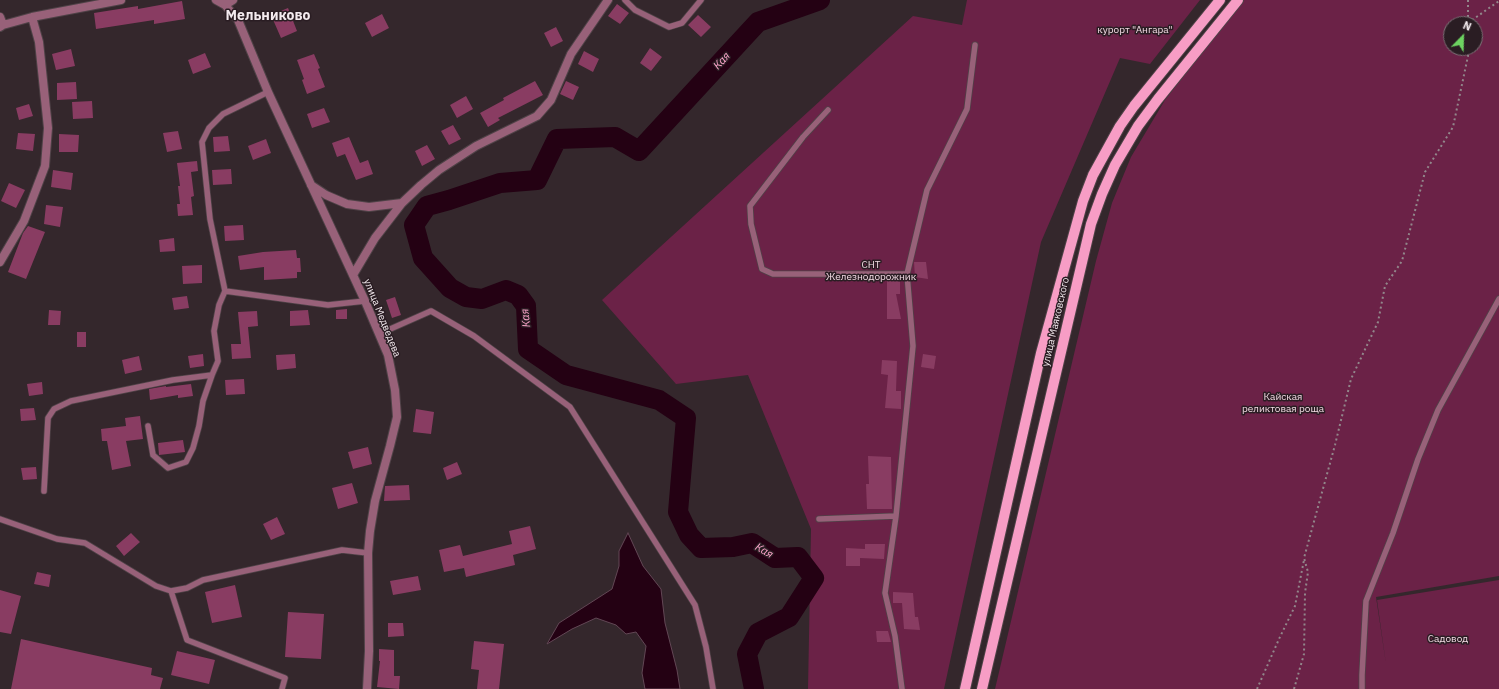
<!DOCTYPE html>
<meta charset="utf-8">
<style>
body{margin:0}
#map{position:relative;width:1499px;height:689px;overflow:hidden;background:#34272c;font-family:"IBM Plex Sans",sans-serif}
canvas{display:block}
.north{position:absolute;left:1443px;top:16px;width:40px;height:40px;box-sizing:border-box;background:#2a1d23;border:1px solid #7a6f74;border-radius:50%;rotate:23deg;font-size:11px;font-weight:700;line-height:16px;text-align:center;color:#f3eaee}
.north::after{content:'';display:block;margin:auto;width:14px;height:18px;background:#6dd361;clip-path:polygon(50% 0,100% 100%,50% 72%,0 100%)}
</style>
<div id="map">
<canvas width="1499" height="689"></canvas>
<div class="north">N</div>
</div>
<script>
const g = document.querySelector('canvas').getContext('2d');
g.lineJoin = 'round';
function fill(path, color) {
  g.fillStyle = color;
  g.fill(path, 'evenodd');
}
function toPath(rows) {
  const path = new Path2D();
  for (const r of rows) {
    path.moveTo(r[0], r[1]);
    for (let i = 2; i < r.length; i += 2) path.lineTo(r[i], r[i + 1]);
  }
  return path;
}
function strokePath(path, color, width, dash) {
  g.strokeStyle = color;
  g.lineWidth = width;
  g.lineCap = dash ? 'butt' : 'round';
  g.setLineDash(dash || []);
  g.stroke(path);
}
function drawText(font, color, halo, rows, align = 'center') {
  g.font = font + ' "IBM Plex Sans",sans-serif';
  g.lineWidth = 3;
  g.setLineDash([]);
  g.textBaseline = 'middle';
  g.strokeStyle = halo;
  g.fillStyle = color;
  for (const [text, x, y, turn = 0] of rows) {
    g.save();
    g.translate(x, y);
    g.rotate((+turn || 0) * Math.PI / 180);
    g.textAlign = isNaN(turn) ? turn : align;
    if (halo) g.strokeText(text, 0, 0);
    g.fillText(text, 0, 0);
    g.restore();
  }
}
fill(toPath([
 [967,0,1200,0,1150,64,1120,58,1041,242,944,689,808,689,811,529,748,375,676,384,602,300,913,16,962,25],
 [1242,0,1499,0,1499,576,1376,597,1386,664,1377,600,1499,580,1499,689,995,689,1096,261,1112,203,1131,157,1165,100],
 [1451,24,1475,24,1475,48,1451,48]
]), '#6b2247');
const water = toPath([
 [628,533,643,566,661,589,665,623,677,670,680,689,645,689,642,673,646,646,636,632,626,634,616,625,596,618,572,629,547,644,559,623,612,589,619,566,619,551,628,533]
]);
fill(water, '#240113');
strokePath(water, '#624755', 1);
strokePath(toPath([
 [754,689,747,654,758,633,789,617,814,578,798,557,775,558,752,543,733,547,701,548,689,535,678,512,686,418,659,400,566,375,528,349,526,306,518,295,506,290,482,299,466,297,450,288,423,258,414,225,427,206,449,200,500,183,537,180,557,139,615,137,639,151,758,22,820,0]
]), '#240113', 20);
fill(toPath([
 [182,1,185,19,154,24,154,20,96,29,94,13,138,6,138,9],
 [617,4,629,13,620,24,608,16],
 [288,8,297,31,281,38,271,15],
 [382,14,389,28,372,37,365,23],
 [698,15,711,27,701,37,688,25],
 [556,27,563,41,551,47,544,33],
 [650,48,662,57,651,71,640,63],
 [71,49,75,66,56,70,52,54],
 [584,51,599,59,593,72,578,64],
 [205,53,211,67,193,74,188,60],
 [314,54,320,68,318,69,325,87,307,94,302,80,304,79,297,60],
 [535,81,543,95,498,118,500,120,488,127,480,113,504,100,503,98],
 [566,81,579,87,573,100,560,94],
 [76,82,77,99,57,100,57,83],
 [466,96,473,109,457,118,450,105],
 [92,101,93,118,73,119,72,102],
 [29,104,33,116,19,120,16,108],
 [324,108,330,122,312,128,307,114],
 [453,125,461,139,449,145,441,131],
 [178,131,182,149,167,152,163,133],
 [18,133,35,134,33,151,16,149],
 [59,134,79,135,78,152,59,152],
 [228,136,230,151,214,152,213,137],
 [349,137,360,163,368,160,373,174,356,180,345,154,337,157,332,143],
 [266,139,271,153,253,160,248,146],
 [427,145,435,159,422,166,415,151],
 [197,161,198,171,191,172,194,196,191,197,193,215,178,216,177,204,180,204,178,186,180,186,177,163],
 [231,169,232,184,213,185,212,170],
 [53,170,73,173,71,190,51,187],
 [9,183,25,190,16,208,1,201],
 [46,205,63,207,60,227,44,224],
 [243,225,244,240,225,241,224,226],
 [28,226,45,232,26,279,8,272,23,233],
 [174,238,175,251,160,252,159,240],
 [296,250,297,258,300,258,301,272,297,272,297,278,264,280,264,267,240,270,238,256,263,252],
 [914,262,926,262,928,279,915,277],
 [202,265,202,283,183,284,182,266],
 [887,278,900,279,900,294,896,294,901,319,887,319],
 [187,296,189,308,174,310,172,298],
 [395,297,401,315,392,318,386,300],
 [347,309,347,319,336,319,336,310],
 [49,310,61,311,60,325,48,325],
 [308,310,310,325,290,326,290,311],
 [257,311,258,326,248,327,251,358,232,359,231,344,241,344,238,312],
 [77,332,86,332,86,347,77,347],
 [203,354,204,366,190,368,188,356],
 [295,354,296,368,277,370,276,355],
 [923,354,936,356,934,369,921,367],
 [139,356,142,370,125,374,122,360],
 [882,360,897,361,896,391,901,391,901,409,885,408,888,375,881,374],
 [244,379,245,394,226,395,225,380],
 [42,382,43,394,29,396,27,384],
 [191,384,193,396,178,398,178,395,150,400,149,389,166,386,166,387],
 [34,408,36,420,21,421,20,409],
 [416,409,434,412,431,434,413,432],
 [140,416,143,439,126,441,131,466,112,470,107,441,102,441,101,429,126,426,125,418],
 [183,440,185,452,159,455,158,443],
 [368,447,372,464,353,469,348,452],
 [868,456,891,457,892,509,867,509,866,484,869,484],
 [457,462,462,474,447,480,443,468],
 [36,467,37,479,23,480,21,468],
 [352,483,358,503,338,509,332,488],
 [409,485,410,500,384,501,385,486],
 [277,517,285,534,271,540,263,524],
 [530,526,536,549,513,555,515,565,466,577,464,568,444,572,439,550,460,545,463,556,512,544,509,531],
 [131,533,140,542,124,556,116,546],
 [865,544,885,544,884,559,860,558,860,566,846,566,846,548,865,549],
 [37,572,51,575,49,587,34,584],
 [418,576,421,590,393,595,390,581],
 [235,585,242,617,212,623,205,592],
 [0,590,21,596,11,634,0,632],
 [893,592,913,593,915,617,918,617,920,630,904,629,902,603,893,603],
 [288,612,324,614,321,659,285,657],
 [388,623,403,623,404,636,388,637],
 [876,631,888,631,891,642,877,642],
 [21,639,152,668,151,675,163,678,160,689,11,689],
 [474,641,504,644,499,689,477,689,479,670,471,669],
 [379,649,394,650,394,676,400,676,399,689,377,687,380,661,379,661],
 [177,651,215,660,209,684,171,675]
]), '#893c62');
const lane = toPath([
 [625,0,635,10,669,27,682,23,701,0],
 [268,92,223,114,209,128,202,142,210,219,225,291,328,305,365,301],
 [828,110,803,137,750,206,751,224,762,269,773,274,907,274],
 [379,334,431,311,474,336,570,407,695,605,706,647,713,689],
 [148,426,153,455,168,468,186,462,193,448,199,426,203,401,212,375],
 [44,491,48,418,54,409,71,401,173,380,212,375,218,361,214,331,219,305,225,291],
 [0,519,57,539,85,543,156,586,171,591,187,588,203,580,342,550,368,553],
 [819,519,896,516],
 [171,591,187,640,285,678,282,689],
 [902,689,895,636,885,593,896,516,913,346,907,274,927,190,967,109,975,45],
 [1362,689,1362,675,1366,601,1393,533,1418,459,1438,410,1499,299]
]);
const street = toPath([
 [216,0,225,5],
 [224,0,225,5,238,20,268,92,365,301,388,355,395,390,397,417,390,446,375,501,370,531,368,553,369,651,367,689],
 [225,5,233,0],
 [0,17,3,25],
 [0,27,3,25,32,17,121,0],
 [311,185,326,195,347,204,369,207,402,203],
 [0,262,24,221,45,166,48,128,39,42,32,17],
 [353,275,375,238,402,203,421,185,439,170,476,146,537,116,551,100,571,54,608,0]
]);
const primary = toPath([
 [965,689,1041,353,1083,201,1093,175,1120,126,1134,106,1220,0],
 [982,689,1091,224,1102,194,1115,165,1138,126,1158,99,1238,0]
]);
strokePath(lane, '#4f4247', 7);
strokePath(street, '#4f4247', 10);
strokePath(primary, '#4f4247', 12);
strokePath(toPath([
 [1468,0,1468,23],
 [1468,23,1499,1],
 [1257,689,1279,639,1295,606,1304,560],
 [1294,689,1304,654,1305,593,1308,572,1304,558,1335,445,1351,379,1378,322,1385,286,1402,261,1425,172,1453,127,1468,56,1468,48]
]), '#92878b', 2, [2, 3]);
strokePath(lane, '#986179', 5.5);
strokePath(street, '#986179', 8);
strokePath(primary, '#f79dc5', 10);
drawText('10px', '#f4dce5', '#2a1d23', [
 ["курорт \"Ангара\"",1135,30],
 ["СНТ",871,265],
 ["Железнодорожник",871,277],
 ["Кайская",1283,397],
 ["реликтовая роща",1283,409],
 ["Садовод",1448,639]
]);
drawText('10px', '#f3eaee', '#2a1d23', [
 ["улица Медведева",382,318,68],
 ["улица Маяковского",1056,322,-77]
]);
drawText('italic 11px', '#ffa6cd', '#2a1d23', [
 ["Кая",722,61,-48],
 ["Кая",526,318,-97],
 ["Кая",764,551,30]
]);
drawText('bold 14px', '#f3eaee', '#2a1d23', [
 ["Мельниково",268,16]
]);
</script>
